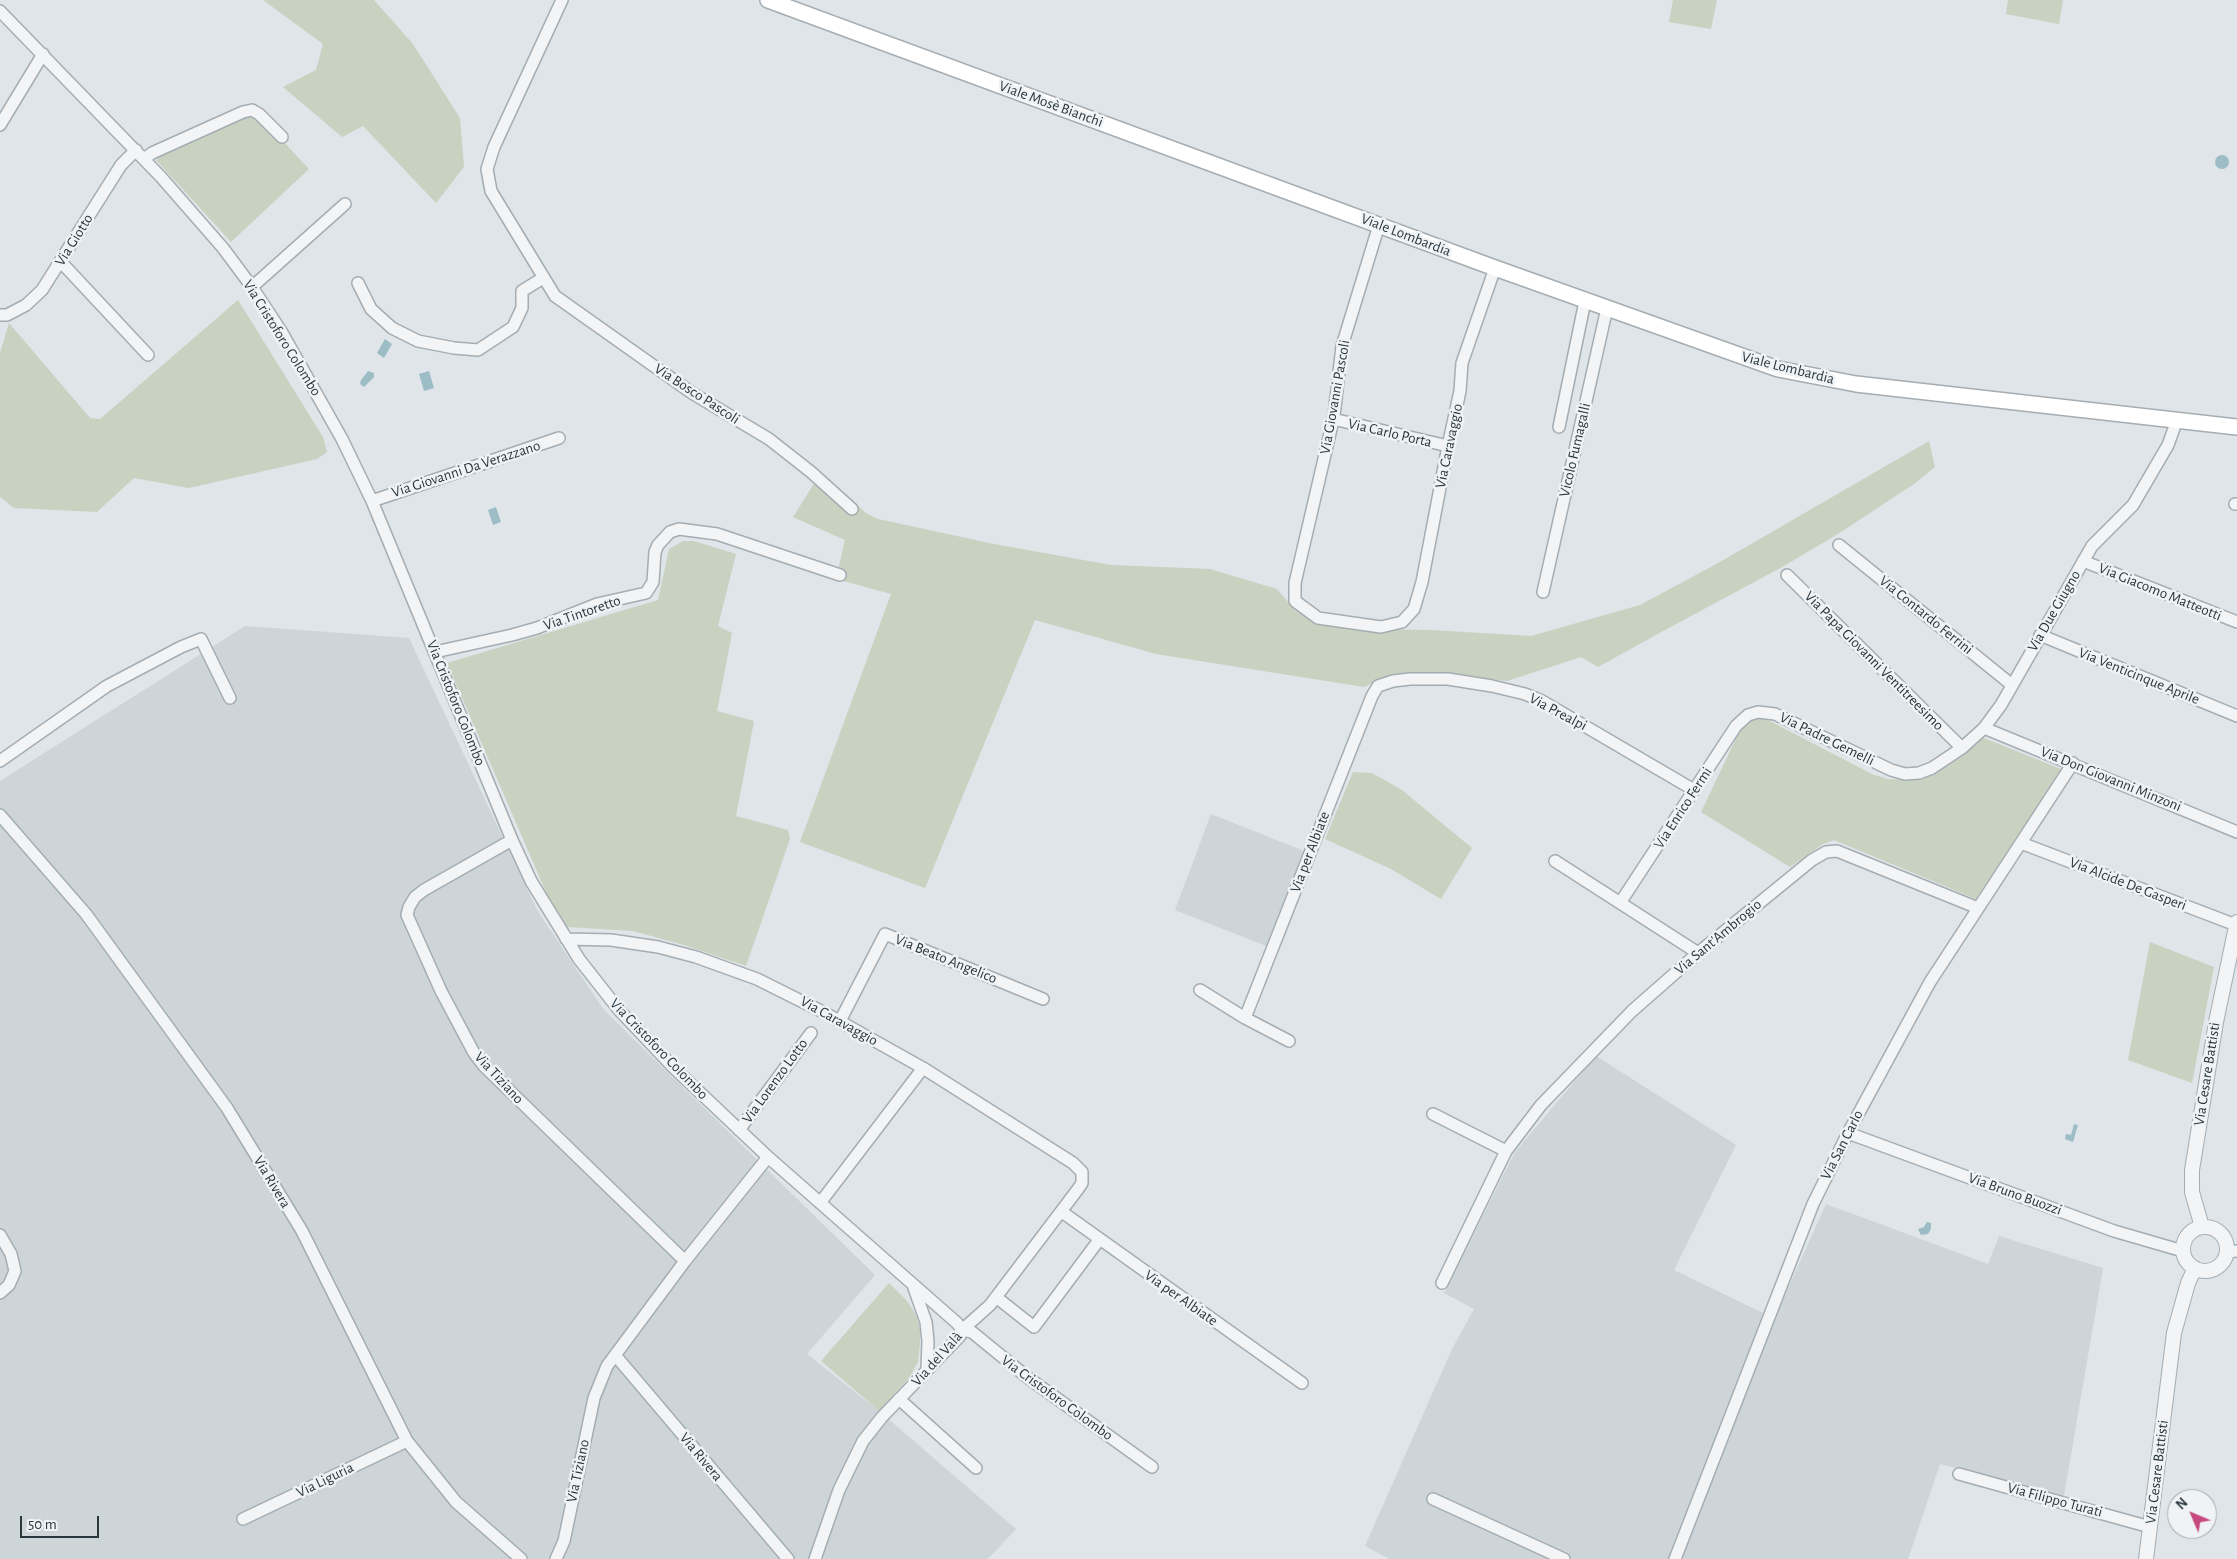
<!DOCTYPE html>
<meta charset="utf-8">
<style>
body{margin:0}
#map{position:relative;width:2237px;height:1559px;overflow:hidden;background:#dfe5e8;font-family:"Alegreya Sans",sans-serif}
canvas{display:block}
.north{position:absolute;left:2167px;top:1489px;width:50px;height:50px;box-sizing:border-box;background:#eff3f5;border:1px solid #a0a7ac;border-radius:50%;rotate:315deg;font-size:14px;font-weight:700;line-height:20px;text-align:center;color:#29363e}
.north::after{content:'';display:block;margin:auto;width:18px;height:22px;background:#c74a7e;clip-path:polygon(50% 0,100% 100%,50% 72%,0 100%)}
.scale{position:absolute;left:20px;top:1516px;width:79px;height:22px;box-sizing:border-box;border:2px solid #29363e;border-top:0;padding-left:6px;font-size:15px;line-height:18px;white-space:nowrap;color:#29363e;-webkit-text-stroke:4px #eff3f5;paint-order:stroke}
</style>
<div id="map">
<canvas width="2237" height="1559"></canvas>
<div class="north">N</div>
<div class="scale">50 m</div>
</div>
<script>
const g = document.querySelector('canvas').getContext('2d');
g.lineJoin = 'round';
function fill(path, color) {
  g.fillStyle = color;
  g.fill(path, 'evenodd');
}
function toPath(rows) {
  const path = new Path2D();
  for (const r of rows) {
    if (r.length === 3) {
      path.moveTo(r[0] + r[2], r[1]);
      path.arc(r[0], r[1], r[2], 0, 2 * Math.PI);
      continue;
    }
    path.moveTo(r[0], r[1]);
    for (let i = 2; i < r.length; i += 2) path.lineTo(r[i], r[i + 1]);
  }
  return path;
}
function strokePath(path, color, width, dash) {
  g.strokeStyle = color;
  g.lineWidth = width;
  g.lineCap = dash ? 'butt' : 'round';
  g.setLineDash(dash || []);
  g.stroke(path);
}
function drawText(font, color, halo, rows, align = 'center') {
  g.font = font + ' "Alegreya Sans",sans-serif';
  g.lineWidth = 5;
  g.setLineDash([]);
  g.textBaseline = 'middle';
  g.strokeStyle = halo;
  g.fillStyle = color;
  for (const [text, x, y, turn = 0] of rows) {
    g.save();
    g.translate(x, y);
    g.rotate((+turn || 0) * Math.PI / 180);
    g.textAlign = isNaN(turn) ? turn : align;
    if (halo) g.strokeText(text, 0, 0);
    g.fillText(text, 0, 0);
    g.restore();
  }
}
fill(toPath([
 [245,626,409,638,537,910,604,1010,875,1275,807,1354,879,1411,1016,1529,988,1559,0,1559,0,781],
 [1211,814,1304,851,1266,946,1175,910],
 [1596,1056,1736,1145,1674,1270,1763,1313,1776,1315,1826,1204,1988,1264,1999,1236,2103,1268,2064,1496,1940,1464,1908,1559,1389,1559,1365,1546,1452,1349,1474,1309,1444,1293,1515,1152]
]), '#cdd5d9');
fill(toPath([
 [263,0,374,0,413,44,460,118,464,167,436,203,363,126,342,137,283,87,316,70,323,44],
 [1673,0,1717,0,1711,29,1669,22],
 [2008,0,2063,0,2059,24,2006,14],
 [257,113,309,169,231,242,156,160,163,154,193,140],
 [238,300,323,437,327,452,317,459,189,488,134,478,97,512,14,508,0,497,0,353,9,323,90,418,100,419],
 [1929,441,1935,467,1914,484,1841,532,1784,566,1665,630,1598,667,1581,657,1507,681,1449,674,1379,680,1364,687,1156,654,1035,620,925,888,800,842,891,594,836,579,845,540,793,517,815,482,823,474,866,513,878,519,994,544,1111,565,1210,569,1277,589,1296,611,1313,621,1357,629,1431,630,1531,636,1640,605,1720,562],
 [683,541,694,541,736,554,718,626,732,633,717,711,754,721,736,816,788,830,790,839,746,966,684,945,633,931,567,927,552,906,447,663,658,600,669,549],
 [1762,717,1872,774,1888,779,1906,780,1926,777,1984,738,2061,769,1976,899,1834,840,1823,844,1790,867,1701,812,1744,722],
 [1353,772,1372,773,1402,790,1472,848,1441,899,1391,869,1325,839],
 [2150,942,2214,967,2192,1083,2128,1060],
 [889,1283,907,1301,916,1315,920,1329,920,1344,918,1362,909,1378,879,1411,821,1361]
]), '#c9d1c1');
fill(toPath([
 [2222,162,7],
 [385,339,392,344,384,358,377,353],
 [368,371,374,373,374,377,364,387,360,384,361,380],
 [429,371,434,388,424,391,419,374],
 [496,507,501,522,493,525,488,510],
 [2074,1124,2078,1125,2073,1142,2065,1139,2066,1134,2071,1135],
 [1927,1222,1931,1223,1931,1229,1928,1234,1921,1235,1918,1229,1924,1227]
]), '#9cbcc6');
const minor = toPath([
 [562,0,494,147,487,169,491,191,555,296,692,393,769,439,811,472,852,509],
 [0,11,161,177,223,248,252,287,281,331,342,439,372,501,512,840,531,881,579,959,619,1010,673,1067,768,1157,957,1323,962,1330],
 [0,125,43,54],
 [144,159,152,153,243,112,252,110,259,114,282,137],
 [1379,225,1342,346,1334,416,1295,583,1295,601,1318,618,1381,627,1402,622,1414,609,1422,582,1448,446,1460,391,1462,363,1495,268],
 [61,262,148,355],
 [358,283,371,309,392,328,418,341,454,348,478,350,513,327,522,308,522,291,543,278],
 [252,287,345,204],
 [0,315,7,315,26,305,42,290,121,165,136,150],
 [1333,419,1448,446],
 [1559,427,1585,301],
 [372,501,559,438],
 [2235,504,2237,504],
 [1839,545,2012,685],
 [2083,561,2237,622],
 [1787,575,1962,748],
 [1543,592,1607,308],
 [2040,635,2237,716],
 [435,652,512,635,537,628,597,604,646,593,653,582,655,552,658,545,670,532,679,529,717,534,840,575],
 [1984,728,2237,832],
 [0,761,107,686,181,647,201,639,230,698],
 [0,815,86,914,227,1108,302,1231,407,1441,456,1502,521,1559],
 [512,840,424,890,415,897,409,907,407,915,441,991,474,1053,484,1066,685,1261],
 [2021,843,2236,925],
 [1555,861,1698,953],
 [1620,903,1736,726,1748,715,1758,712,1775,714,1891,770,1905,774,1919,773,1932,768,1962,748,1984,728,2001,705,2092,546,2133,505,2168,445,2177,420],
 [566,939,611,940,658,947,696,957,757,979,825,1013,923,1068,1073,1163,1082,1172,1082,1183,1078,1189,990,1305,962,1330,960,1336,882,1417,863,1441,839,1490,815,1559],
 [1200,990,1245,1018,1289,1041],
 [1245,1018,1372,696,1378,686,1393,681,1410,679,1448,679,1492,686,1525,694,1542,701,1694,790],
 [840,1021,885,934,1043,999],
 [1433,1114,1506,1151],
 [739,1130,811,1033],
 [1848,1133,2114,1231,2183,1251],
 [820,1203,923,1068],
 [1062,1212,1302,1383],
 [0,1235,11,1254,15,1271,9,1285,0,1293],
 [2227,1252,2237,1251],
 [1442,1283,1506,1151,1541,1105,1632,1011,1698,953,1812,860,1826,852,1837,851,1978,908],
 [914,1288,926,1322,928,1341,927,1370],
 [996,1297,1034,1327,1099,1240],
 [962,1330,972,1332,1027,1377,1152,1467],
 [615,1355,788,1559],
 [899,1399,976,1468],
 [1959,1474,2150,1527],
 [1433,1499,1564,1559],
 [243,1519,407,1441],
 [556,1559,564,1541,594,1398,607,1366,685,1261,768,1157],
 [1675,1559,1813,1204,1848,1133,1930,982,2073,763]
]);
const tertiary = toPath([
 [2202,1227,2192,1192,2192,1170,2216,1022,2237,922],
 [2205,1249,22],
 [2146,1559,2174,1333,2188,1283,2195,1268]
]);
const secondary = toPath([
 [768,0,1495,268,1778,369,1856,384,2237,427]
]);
strokePath(minor, '#a5adb2', 14);
strokePath(tertiary, '#a5adb2', 16);
strokePath(secondary, '#a5adb2', 18);
strokePath(minor, '#f2f4f6', 11);
strokePath(tertiary, '#f2f4f6', 14);
strokePath(secondary, '#fff', 15);
drawText('15px', '#29363e', '#eff3f5', [
 ["Viale Mosè Bianchi",1051,104,20],
 ["Viale Lombardia",1406,235,21],
 ["Via Giotto",74,240,-58],
 ["Via Cristoforo Colombo",282,338,58],
 ["Viale Lombardia",1788,368,14],
 ["Via Bosco Pascoli",697,394,33],
 ["Via Giovanni Pascoli",1335,397,-80],
 ["Via Carlo Porta",1390,433,13],
 ["Via Caravaggio",1449,446,-78],
 ["Vicolo Fumagalli",1575,450,-77],
 ["Via Giovanni Da Verazzano",466,469,-18],
 ["Via Giacomo Matteotti",2160,592,22],
 ["Via Due Giugno",2054,611,-60],
 ["Via Tintoretto",582,613,-19],
 ["Via Contardo Ferrini",1926,615,39],
 ["Via Papa Giovanni Ventitreesimo",1874,661,45],
 ["Via Venticinque Aprile",2139,676,22],
 ["Via Cristoforo Colombo",456,703,68],
 ["Via Prealpi",1558,712,28],
 ["Via Padre Gemelli",1827,739,26],
 ["Via Don Giovanni Minzoni",2111,779,22],
 ["Via Enrico Fermi",1683,808,-57],
 ["Via per Albiate",1310,852,-69],
 ["Via Alcide De Gasperi",2128,884,21],
 ["Via Sant'Ambrogio",1718,937,-40],
 ["Via Beato Angelico",946,959,22],
 ["Via Caravaggio",839,1021,29],
 ["Via Cristoforo Colombo",659,1049,46],
 ["Via Cesare Battisti",2207,1074,-81],
 ["Via Tiziano",499,1078,47],
 ["Via Lorenzo Lotto",775,1081,-54],
 ["Via San Carlo",1842,1145,-63],
 ["Via Rivera",272,1182,59],
 ["Via Bruno Buozzi",2015,1194,20],
 ["Via per Albiate",1181,1298,35],
 ["Via del Valà",937,1359,-48],
 ["Via Cristoforo Colombo",1057,1398,36],
 ["Via Rivera",701,1457,50],
 ["Via Tiziano",578,1471,-78],
 ["Via Cesare Battisti",2157,1472,-83],
 ["Via Liguria",325,1480,-26],
 ["Via Filippo Turati",2055,1500,15]
]);
</script>
